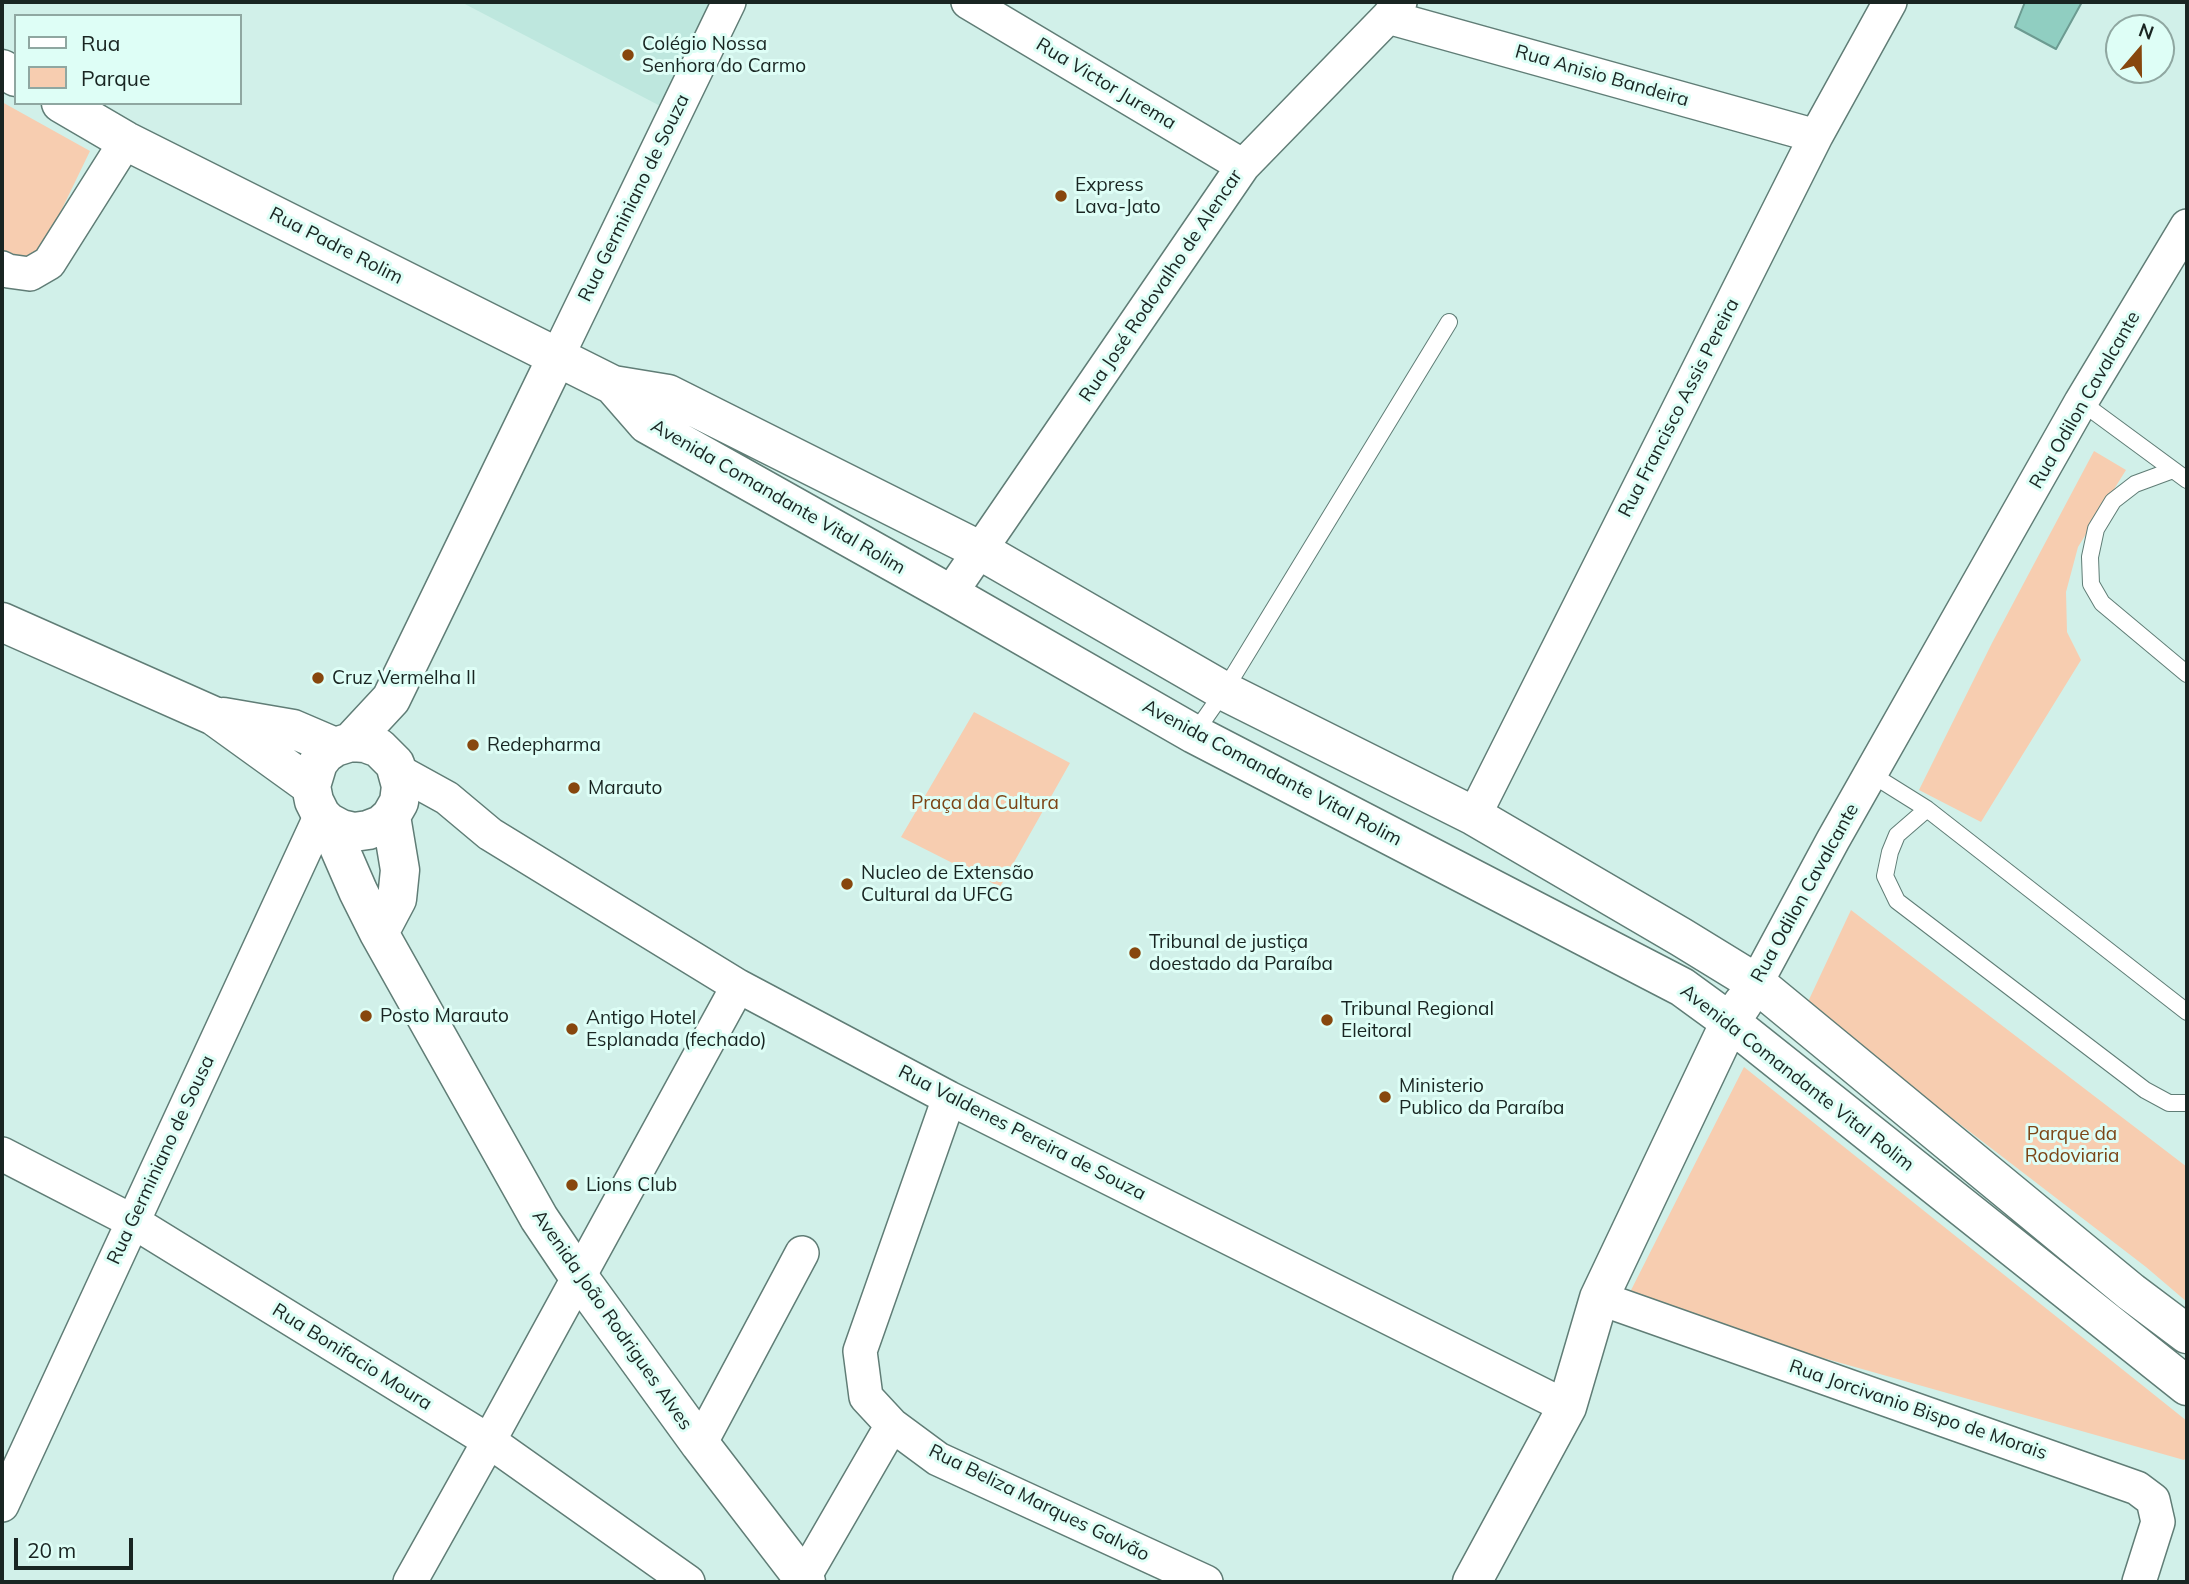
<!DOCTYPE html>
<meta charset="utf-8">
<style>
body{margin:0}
#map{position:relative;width:2189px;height:1584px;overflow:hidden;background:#d1f0e9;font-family:Mulish,sans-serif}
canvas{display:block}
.frame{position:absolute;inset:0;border:4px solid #192522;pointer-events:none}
.legend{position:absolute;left:14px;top:14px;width:228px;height:91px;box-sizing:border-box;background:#defef6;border:2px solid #8fa7a1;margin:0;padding:9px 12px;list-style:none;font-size:21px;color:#192522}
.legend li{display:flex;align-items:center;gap:14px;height:35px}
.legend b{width:35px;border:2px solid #8fa7a1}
.north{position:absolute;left:2105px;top:14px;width:70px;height:70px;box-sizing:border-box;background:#defef6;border:2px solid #8fa7a1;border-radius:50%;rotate:20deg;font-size:19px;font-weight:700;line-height:28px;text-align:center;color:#192522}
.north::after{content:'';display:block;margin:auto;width:24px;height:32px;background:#87470e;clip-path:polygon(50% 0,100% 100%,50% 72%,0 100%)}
.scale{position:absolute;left:14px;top:1538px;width:119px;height:32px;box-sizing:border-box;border:4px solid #192522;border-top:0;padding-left:9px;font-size:21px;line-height:24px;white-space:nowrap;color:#192522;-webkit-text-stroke:5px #defef6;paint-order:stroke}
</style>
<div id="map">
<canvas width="2189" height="1584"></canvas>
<div class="frame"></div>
<ul class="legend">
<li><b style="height:9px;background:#fff"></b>Rua</li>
<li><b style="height:19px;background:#f7cdb0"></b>Parque</li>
</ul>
<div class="north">N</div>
<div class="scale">20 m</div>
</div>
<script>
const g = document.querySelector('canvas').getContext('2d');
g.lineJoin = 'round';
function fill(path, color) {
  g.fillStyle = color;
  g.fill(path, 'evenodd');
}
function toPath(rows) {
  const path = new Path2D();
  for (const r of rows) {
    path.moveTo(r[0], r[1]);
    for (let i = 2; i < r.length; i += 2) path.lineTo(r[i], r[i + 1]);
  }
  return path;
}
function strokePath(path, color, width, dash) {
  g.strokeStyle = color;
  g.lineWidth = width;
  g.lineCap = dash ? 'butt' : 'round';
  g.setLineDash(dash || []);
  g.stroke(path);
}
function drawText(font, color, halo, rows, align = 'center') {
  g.font = font + ' Mulish,sans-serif';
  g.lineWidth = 6;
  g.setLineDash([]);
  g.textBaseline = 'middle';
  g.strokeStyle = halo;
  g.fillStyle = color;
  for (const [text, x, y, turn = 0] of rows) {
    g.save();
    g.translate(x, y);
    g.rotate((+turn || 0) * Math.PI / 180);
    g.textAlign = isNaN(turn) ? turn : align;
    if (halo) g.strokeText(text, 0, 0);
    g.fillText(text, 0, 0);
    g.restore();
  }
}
fill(toPath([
 [461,2,717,2,666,109]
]), '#bee7de');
fill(toPath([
 [2,102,90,151,33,269,2,253],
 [2094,451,2126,470,2078,547,2066,592,2067,632,2081,660,1981,822,1919,790,1992,643],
 [974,712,1070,763,1000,887,901,837],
 [1851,910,2187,1167,2187,1302,2146,1267,1806,1006],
 [1744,1067,2187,1421,2187,1456,2184,1460,1625,1302]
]), '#f7cdb0');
const water = toPath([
 [2025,2,2082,2,2056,49,2015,27,2025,2]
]);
fill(water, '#90cec1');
strokePath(water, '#6c9b91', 2);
const lane = toPath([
 [2081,402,2187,480],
 [2173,470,2135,484,2113,501,2096,529,2090,557,2091,584,2102,603,2187,674],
 [1194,734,1224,691,1449,322],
 [1871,774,1927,809,2187,1012],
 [1927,809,1897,835,1890,852,1885,876,1897,901,2145,1090,2169,1103,2187,1103]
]);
const street = toPath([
 [968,2,1243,166],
 [1388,17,1816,136],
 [2,268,8,271,30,274,49,263,126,141],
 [557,357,729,2],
 [950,594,1243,166,1388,17,1400,2],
 [398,771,447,798,490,834,738,986,949,1098,1567,1407],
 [1474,816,1816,136,1890,2],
 [1756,983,1833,840,2081,402,2187,226],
 [949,1098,860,1351,866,1397,892,1425,938,1459,1206,1582],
 [2,1154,132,1221,489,1441,688,1582],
 [1599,1298,2137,1488,2153,1500,2158,1522,2139,1582],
 [700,1444,802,1253],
 [2,1505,321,815],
 [803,1579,892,1425],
 [410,1582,489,1441,738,986]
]);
const secondary = toPath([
 [2,622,214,716,311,786],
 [223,717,293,729,335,747],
 [351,742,391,699,557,357],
 [328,822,341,829,354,832,368,830,381,825,391,816,399,802,401,786,395,764,379,748,365,743,351,742,335,747,325,754,318,763,311,786,314,801,321,815,328,822,358,891,379,933,539,1218,578,1276,700,1444,806,1582],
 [379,933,397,899,400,870,391,816]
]);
const primary = toPath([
 [2,69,16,77],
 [61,103,126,141,613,385,668,394,981,551,1224,691,1474,816,1681,937,1756,983,2131,1292,2187,1334],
 [613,385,647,424,950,594,1194,734,1682,987,1730,1022,2187,1386],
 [1472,1582,1567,1407,1599,1298,1730,1022,1743,1003]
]);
strokePath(lane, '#607d76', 18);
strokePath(street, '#607d76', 36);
strokePath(secondary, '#607d76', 41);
strokePath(primary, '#607d76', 41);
strokePath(lane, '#fff', 16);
strokePath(street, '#fff', 33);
strokePath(secondary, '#fff', 38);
strokePath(primary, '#fff', 38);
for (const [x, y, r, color] of [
 [628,55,7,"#87470e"],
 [1061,196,7,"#87470e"],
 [318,678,7,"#87470e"],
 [473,745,7,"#87470e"],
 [574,788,7,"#87470e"],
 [847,884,7,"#87470e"],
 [1135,953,7,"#87470e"],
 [366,1016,7,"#87470e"],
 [1327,1020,7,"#87470e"],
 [572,1029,7,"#87470e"],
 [1385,1097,7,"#87470e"],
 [572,1185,7,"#87470e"]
]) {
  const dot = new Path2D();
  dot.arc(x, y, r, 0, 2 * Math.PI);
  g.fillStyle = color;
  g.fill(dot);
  strokePath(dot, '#defef6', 2.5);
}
drawText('19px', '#192522', '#defef6', [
 ["Colégio Nossa",642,44],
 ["Senhora do Carmo",642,66],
 ["Express",1075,185],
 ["Lava-Jato",1075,207],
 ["Cruz Vermelha II",332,678],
 ["Redepharma",487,745],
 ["Marauto",588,788],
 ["Nucleo de Extensão",861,873],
 ["Cultural da UFCG",861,895],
 ["Tribunal de justiça",1149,942],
 ["doestado da Paraíba",1149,964],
 ["Tribunal Regional",1341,1009],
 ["Eleitoral",1341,1031],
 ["Posto Marauto",380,1016],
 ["Antigo Hotel",586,1018],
 ["Esplanada (fechado)",586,1040],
 ["Ministerio",1399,1086],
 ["Publico da Paraíba",1399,1108],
 ["Lions Club",586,1185]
], 'left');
drawText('19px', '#192522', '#defef6', [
 ["Rua Anisio Bandeira",1602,76,16],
 ["Rua Victor Jurema",1106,84,31],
 ["Rua Germiniano de Souza",634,198,-64],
 ["Rua Padre Rolim",336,246,27],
 ["Rua José Rodovalho de Alencar",1161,286,-56],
 ["Rua Odilon Cavalcante",2085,400,-60],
 ["Rua Francisco Assis Pereira",1679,408,-63],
 ["Avenida Comandante Vital Rolim",778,497,30],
 ["Avenida Comandante Vital Rolim",1272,773,28],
 ["Rua Odilon Cavalcante",1805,893,-61],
 ["Avenida Comandante Vital Rolim",1797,1078,38],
 ["Rua Valdenes Pereira de Souza",1022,1133,27],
 ["Rua Germiniano de Sousa",161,1160,-65],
 ["Avenida João Rodrigues Alves",612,1320,55],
 ["Rua Bonifacio Moura",352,1357,32],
 ["Rua Jorcivanio Bispo de Morais",1918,1410,19],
 ["Rua Beliza Marques Galvão",1039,1503,26]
]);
drawText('19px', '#7c4516', '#defef6', [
 ["Praça da Cultura",985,803],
 ["Parque da",2072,1134],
 ["Rodoviaria",2072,1156]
]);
</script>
